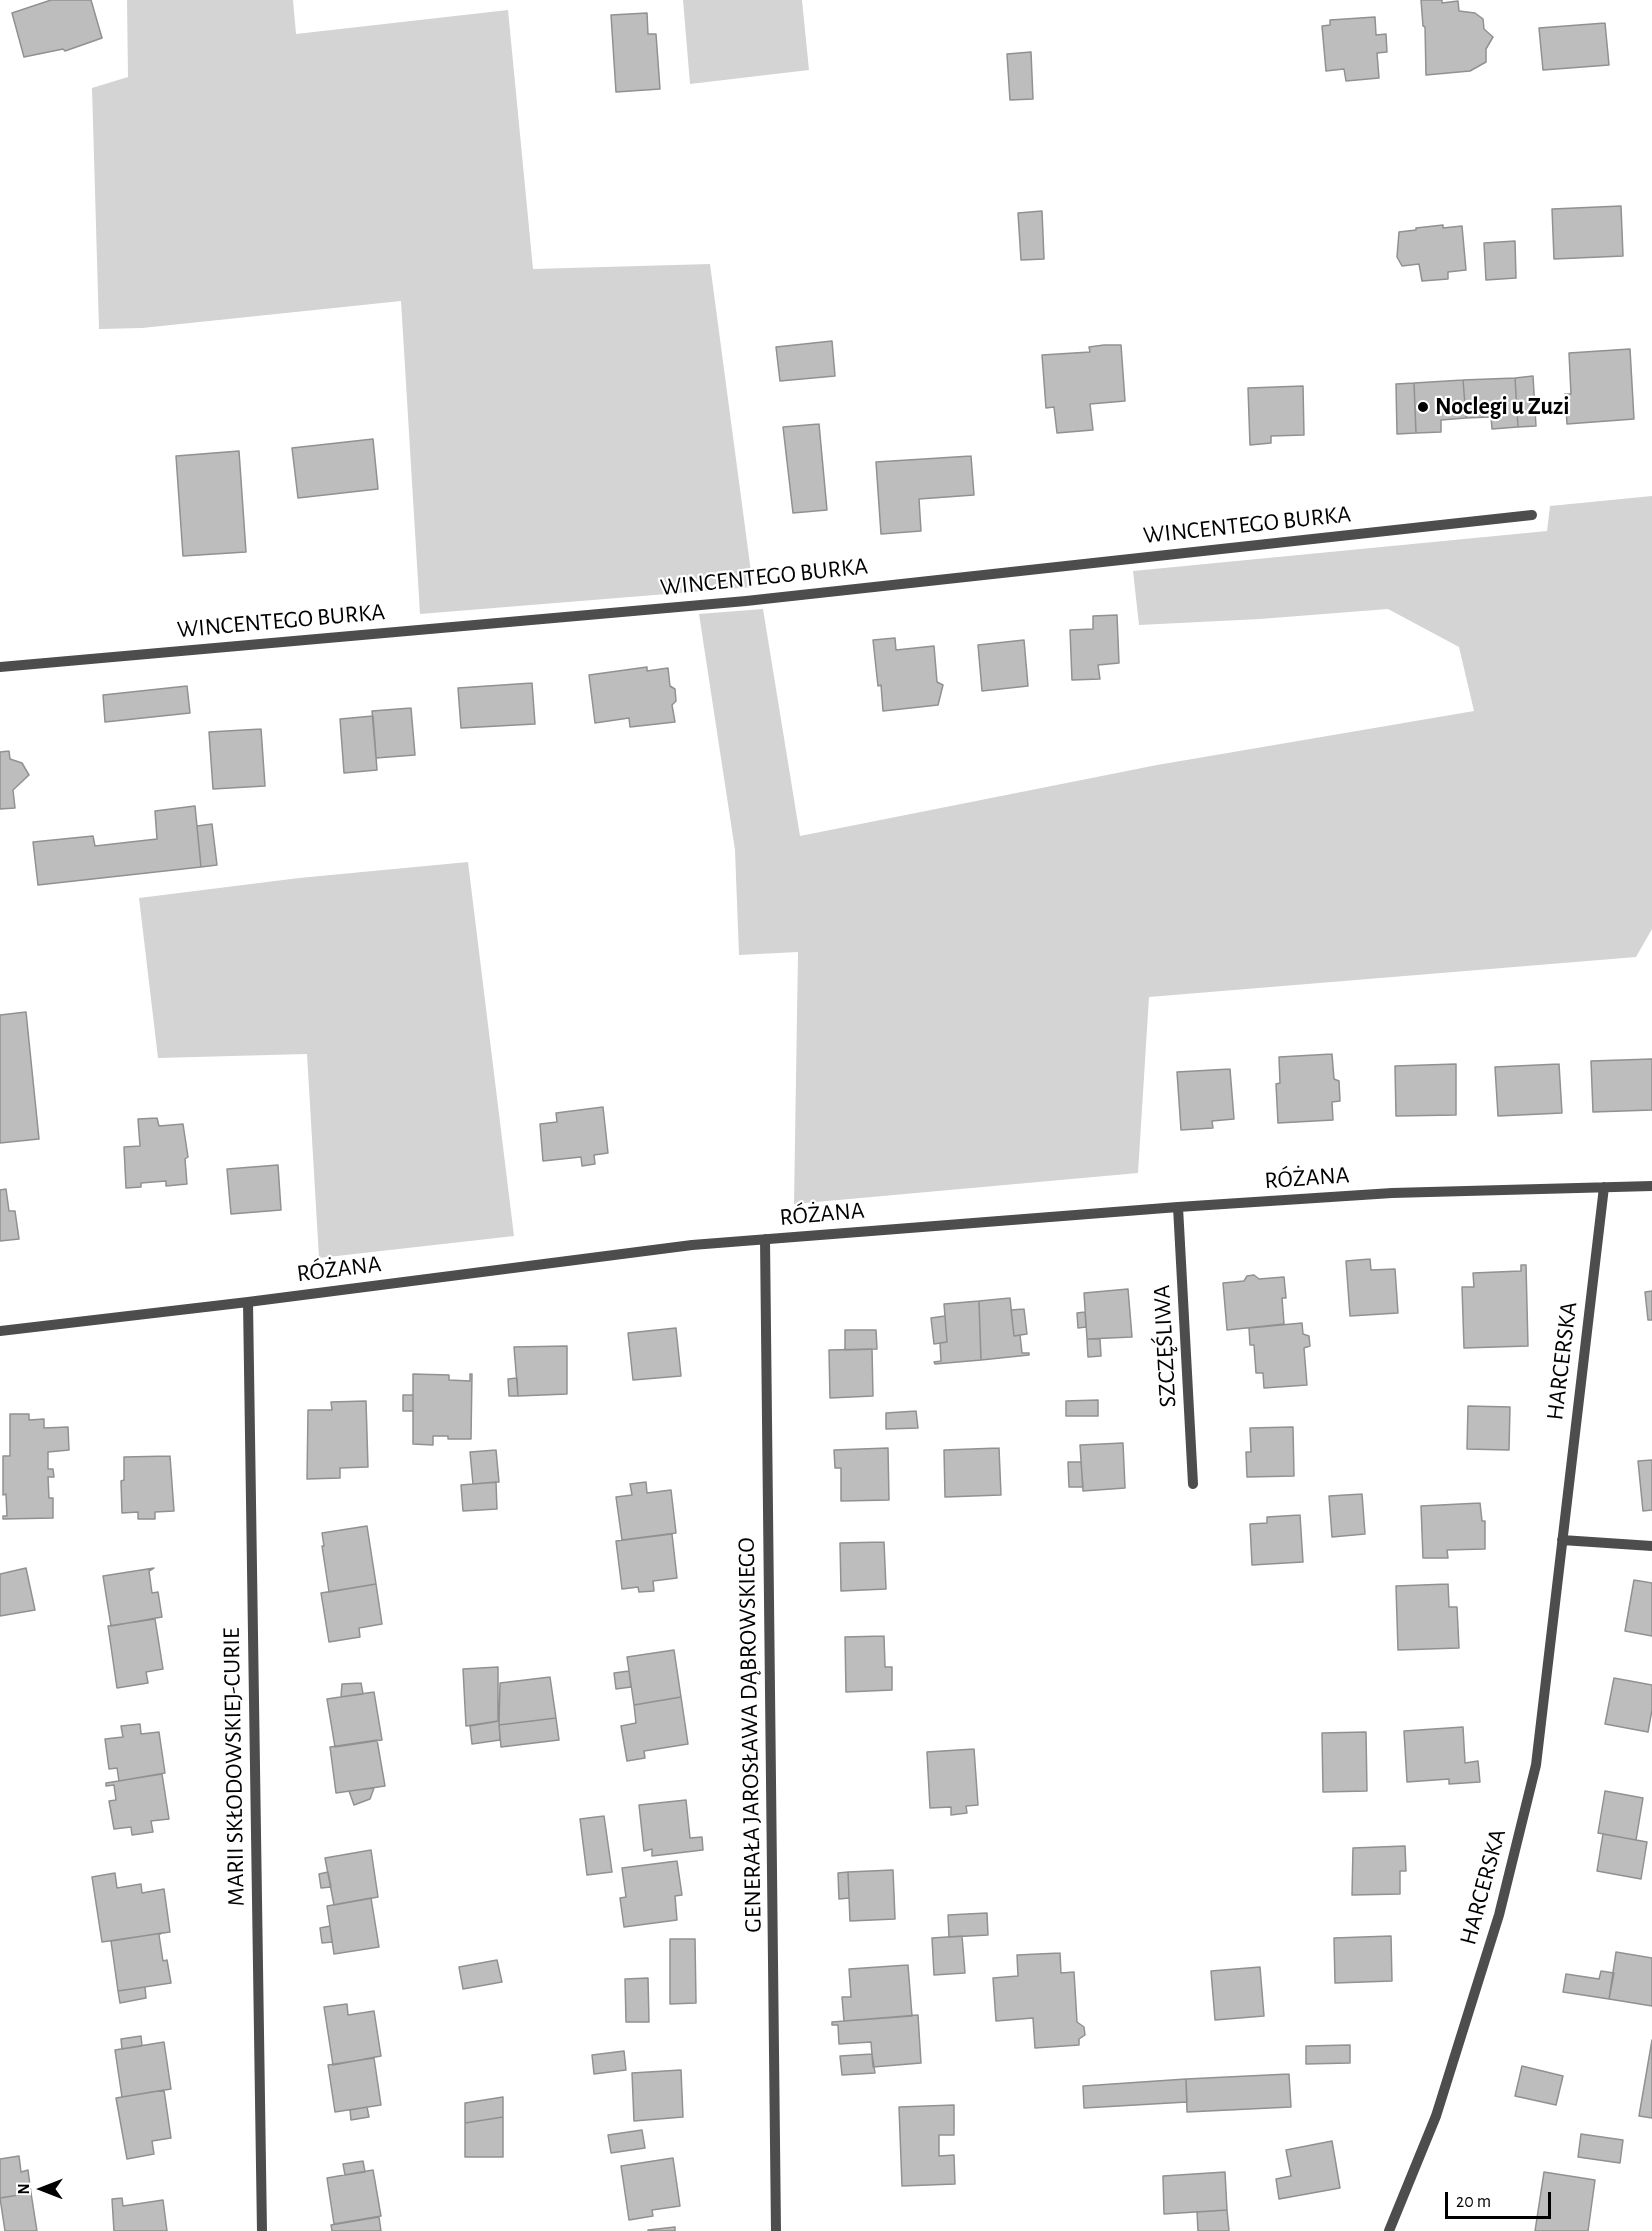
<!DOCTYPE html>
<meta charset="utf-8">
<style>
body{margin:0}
#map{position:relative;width:1652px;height:2231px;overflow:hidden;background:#fff;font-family:"Alegreya Sans",sans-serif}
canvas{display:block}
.north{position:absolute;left:12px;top:2159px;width:60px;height:60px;-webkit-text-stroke:4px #fff;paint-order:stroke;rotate:270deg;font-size:16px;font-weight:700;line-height:24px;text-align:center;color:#000}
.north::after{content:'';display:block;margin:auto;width:21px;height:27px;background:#000;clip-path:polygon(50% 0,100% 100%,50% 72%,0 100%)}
.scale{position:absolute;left:1445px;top:2192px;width:106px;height:27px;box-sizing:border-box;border:3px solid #000;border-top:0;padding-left:8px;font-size:18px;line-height:21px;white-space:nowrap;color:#000;-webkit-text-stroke:4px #fff;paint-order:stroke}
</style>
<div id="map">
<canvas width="1652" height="2231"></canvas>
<div class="north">N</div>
<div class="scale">20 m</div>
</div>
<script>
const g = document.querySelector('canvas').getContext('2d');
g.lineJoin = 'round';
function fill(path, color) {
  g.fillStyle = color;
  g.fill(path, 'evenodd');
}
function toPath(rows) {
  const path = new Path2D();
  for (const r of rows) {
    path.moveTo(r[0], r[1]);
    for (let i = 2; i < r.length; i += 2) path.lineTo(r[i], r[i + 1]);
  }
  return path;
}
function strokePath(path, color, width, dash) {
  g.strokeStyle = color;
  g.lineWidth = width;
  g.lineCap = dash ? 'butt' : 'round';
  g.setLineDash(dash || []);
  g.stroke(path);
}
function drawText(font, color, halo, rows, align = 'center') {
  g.font = font + ' "Alegreya Sans",sans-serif';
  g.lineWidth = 4.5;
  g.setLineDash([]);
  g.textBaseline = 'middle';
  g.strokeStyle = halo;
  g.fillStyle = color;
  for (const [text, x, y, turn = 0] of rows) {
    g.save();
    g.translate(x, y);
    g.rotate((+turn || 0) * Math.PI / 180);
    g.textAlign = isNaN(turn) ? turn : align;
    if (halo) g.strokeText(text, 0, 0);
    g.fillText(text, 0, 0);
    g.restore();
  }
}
fill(toPath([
 [127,0,293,0,296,34,508,10,533,269,710,264,753,587,420,614,401,301,142,328,99,329,92,88,128,77],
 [683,0,802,0,809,70,690,84],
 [1652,496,1652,929,1636,957,1149,997,1138,1173,794,1204,798,952,739,955,735,850,699,614,763,609,800,836,1157,765,1474,711,1459,647,1388,609,1260,619,1139,625,1133,571,1547,531,1550,506],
 [468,862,514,1236,319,1258,307,1054,158,1058,139,898,299,878]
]), '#d4d4d4');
const building = toPath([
 [51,0,91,0,102,38,65,51,63,49,24,57,12,13,51,0],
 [1421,0,1442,0,1442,3,1458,1,1459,11,1475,13,1483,19,1484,29,1493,37,1486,49,1486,62,1470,71,1426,75,1425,27,1423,26,1421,0],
 [647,13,648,34,656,34,660,89,616,92,611,15,647,13],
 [1375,17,1376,35,1386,34,1387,52,1377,53,1379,78,1346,81,1344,69,1326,71,1322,26,1330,25,1330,20,1375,17],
 [1605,23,1609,65,1543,70,1539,28,1605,23],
 [1031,52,1033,99,1010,100,1007,54,1031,52],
 [1621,206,1623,256,1554,259,1552,209,1621,206],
 [1042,211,1044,259,1021,260,1018,213,1042,211],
 [1443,225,1443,228,1462,226,1466,270,1448,272,1448,279,1422,281,1419,264,1402,266,1397,257,1399,232,1416,230,1416,228,1443,225],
 [1515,241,1516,278,1486,280,1484,243,1515,241],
 [832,341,835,376,780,381,776,347,832,341],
 [1104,345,1121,345,1125,401,1090,404,1093,430,1057,433,1054,407,1046,408,1042,355,1090,352,1089,347,1104,345],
 [1630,349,1634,419,1567,424,1565,394,1571,394,1569,353,1630,349],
 [1533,376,1536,426,1518,427,1515,378,1533,376],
 [1515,378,1518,427,1492,429,1491,417,1466,418,1463,380,1515,378],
 [1463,380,1466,418,1441,420,1441,432,1416,433,1414,383,1463,380],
 [1414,383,1416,433,1397,434,1396,384,1414,383],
 [1303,386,1304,435,1271,436,1271,443,1250,445,1248,388,1303,386],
 [819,424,827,510,793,513,783,427,819,424],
 [373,439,378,489,298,498,292,448,373,439],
 [239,451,246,552,183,556,176,456,239,451],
 [971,456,974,495,919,499,921,531,881,534,876,462,971,456],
 [1117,615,1119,663,1098,665,1100,679,1072,680,1070,630,1093,629,1093,616,1117,615],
 [895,638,896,650,934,646,937,682,943,685,938,705,883,711,881,685,878,686,873,640,895,638],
 [1024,640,1028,686,982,691,978,645,1024,640],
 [647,667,647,671,668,668,670,686,675,689,676,701,672,705,675,722,630,727,629,718,595,723,589,675,647,667],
 [532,683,535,724,461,728,458,688,532,683],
 [187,686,190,713,105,722,103,695,187,686],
 [411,708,415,755,376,758,372,711,411,708],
 [373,716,377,770,344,773,340,719,373,716],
 [261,729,265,786,213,789,209,732,261,729],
 [9,751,10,759,22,763,29,775,13,790,15,808,0,809,0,752,9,751],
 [195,806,201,867,38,885,33,842,93,836,95,846,157,839,155,811,195,806],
 [212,824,217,865,201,867,197,826,212,824],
 [26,1012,39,1139,0,1143,0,1015,26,1012],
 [1332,1054,1334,1079,1339,1081,1340,1101,1332,1102,1333,1120,1278,1123,1276,1084,1280,1083,1279,1057,1332,1054],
 [1652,1059,1652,1110,1593,1112,1591,1061,1652,1059],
 [1456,1064,1456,1115,1396,1116,1395,1066,1456,1064],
 [1559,1064,1562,1113,1498,1116,1495,1067,1559,1064],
 [1230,1069,1234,1119,1212,1121,1213,1128,1181,1130,1177,1072,1230,1069],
 [603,1107,608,1153,594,1155,595,1164,582,1166,581,1157,543,1161,540,1124,557,1122,556,1113,603,1107],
 [157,1118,159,1126,183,1124,188,1157,185,1159,187,1184,166,1186,166,1181,141,1183,141,1187,126,1188,124,1147,140,1146,138,1119,157,1118],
 [278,1165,281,1210,231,1214,227,1169,278,1165],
 [6,1189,9,1211,15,1211,19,1239,0,1241,0,1190,6,1189],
 [1370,1259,1371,1270,1395,1269,1398,1313,1350,1316,1346,1261,1370,1259],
 [1521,1265,1526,1265,1528,1346,1464,1348,1462,1287,1474,1287,1473,1273,1521,1271,1521,1265],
 [1254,1275,1259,1279,1284,1277,1286,1298,1282,1298,1284,1324,1227,1330,1223,1283,1244,1281,1247,1276,1254,1275],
 [1128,1289,1132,1337,1087,1339,1084,1293,1128,1289],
 [1652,1291,1652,1320,1648,1320,1645,1292,1652,1291],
 [1010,1298,1014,1336,1020,1335,1022,1353,1029,1353,1029,1355,981,1360,979,1301,1010,1298],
 [979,1301,981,1360,935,1364,934,1362,941,1361,940,1343,947,1342,944,1304,979,1301],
 [1024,1309,1027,1334,1014,1336,1011,1310,1024,1309],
 [1085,1312,1086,1327,1078,1328,1077,1313,1085,1312],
 [945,1316,947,1342,934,1344,931,1318,945,1316],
 [1302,1323,1303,1334,1309,1336,1310,1346,1304,1348,1307,1385,1264,1388,1263,1373,1256,1373,1254,1345,1250,1345,1249,1328,1302,1323],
 [676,1328,681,1376,633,1380,628,1333,676,1328],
 [845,1330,876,1330,877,1349,845,1350,845,1330],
 [1087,1339,1100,1339,1101,1356,1088,1357,1087,1339],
 [567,1346,567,1394,518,1396,514,1347,567,1346],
 [872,1349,873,1396,830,1398,829,1350,872,1349],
 [413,1374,449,1375,449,1380,470,1381,470,1374,472,1374,471,1439,448,1439,448,1436,433,1436,433,1445,413,1444,413,1374],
 [517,1378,518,1396,509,1396,508,1379,517,1378],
 [403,1395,413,1395,413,1411,403,1411,403,1395],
 [1098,1400,1098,1416,1066,1416,1066,1401,1098,1400],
 [366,1401,368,1467,340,1468,340,1478,307,1479,308,1410,332,1410,331,1402,366,1401],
 [1468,1406,1510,1407,1509,1450,1467,1449,1468,1406],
 [916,1411,918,1428,886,1429,886,1413,916,1411],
 [10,1414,29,1414,29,1420,44,1419,44,1428,68,1427,69,1450,48,1452,48,1469,53,1469,54,1477,48,1477,49,1498,53,1498,53,1518,3,1519,3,1516,7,1516,6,1494,3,1495,3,1456,10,1456,10,1414],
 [1293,1427,1294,1476,1247,1477,1246,1452,1251,1452,1250,1428,1293,1427],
 [1123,1443,1125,1488,1083,1491,1080,1445,1123,1443],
 [888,1448,889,1500,841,1501,841,1468,835,1468,834,1450,888,1448],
 [999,1448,1001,1495,945,1497,944,1450,999,1448],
 [496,1450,499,1482,473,1484,470,1452,496,1450],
 [170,1456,174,1511,155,1512,155,1519,138,1519,138,1512,122,1513,121,1481,124,1480,124,1457,170,1456],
 [1652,1460,1652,1510,1643,1511,1638,1461,1652,1460],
 [1068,1462,1081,1462,1083,1487,1069,1487,1068,1462],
 [496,1482,497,1509,463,1511,461,1485,496,1482],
 [646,1482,647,1493,671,1490,676,1533,622,1540,616,1497,632,1495,630,1484,646,1482],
 [1362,1494,1365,1534,1332,1537,1329,1496,1362,1494],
 [1480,1503,1482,1521,1485,1521,1485,1549,1447,1550,1448,1558,1423,1558,1421,1506,1480,1503],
 [1300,1515,1303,1562,1252,1565,1250,1524,1267,1523,1267,1517,1300,1515],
 [367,1526,376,1584,329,1592,322,1546,324,1546,322,1533,367,1526],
 [672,1534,677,1578,653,1581,654,1591,639,1592,638,1587,622,1589,616,1541,672,1534],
 [884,1542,886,1589,841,1591,840,1543,884,1542],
 [26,1568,35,1610,0,1616,0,1574,26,1568],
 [154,1568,149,1571,152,1593,158,1592,162,1617,111,1626,103,1576,154,1568],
 [1634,1580,1652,1583,1652,1636,1625,1631,1634,1580],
 [376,1584,382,1624,359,1628,360,1637,329,1642,321,1593,376,1584],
 [1448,1584,1449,1607,1457,1607,1459,1648,1398,1650,1396,1586,1448,1584],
 [155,1619,163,1669,146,1672,148,1683,117,1688,108,1626,155,1619],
 [884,1636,885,1667,892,1667,892,1690,846,1692,845,1637,884,1636],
 [674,1650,681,1697,634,1705,627,1657,674,1650],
 [498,1667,498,1721,466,1726,463,1669,498,1667],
 [629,1671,631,1687,616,1689,614,1673,629,1671],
 [550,1677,556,1718,499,1725,500,1683,550,1677],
 [1614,1678,1652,1685,1652,1710,1648,1732,1605,1724,1614,1678],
 [361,1683,363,1694,341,1697,342,1684,361,1683],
 [374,1692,382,1740,335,1747,327,1699,374,1692],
 [681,1697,688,1744,644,1751,645,1758,627,1761,621,1726,636,1723,634,1705,681,1697],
 [556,1718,559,1740,501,1747,499,1725,556,1718],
 [499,1721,500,1740,472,1744,470,1726,499,1721],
 [140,1724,141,1734,159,1732,165,1773,119,1781,117,1768,109,1769,105,1739,123,1737,121,1726,140,1724],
 [1463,1727,1465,1763,1478,1761,1480,1782,1449,1784,1449,1779,1407,1782,1404,1731,1463,1727],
 [1366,1732,1367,1791,1323,1792,1322,1733,1366,1732],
 [377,1740,385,1786,336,1793,330,1747,377,1740],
 [974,1749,978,1805,966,1806,967,1813,951,1815,951,1807,930,1808,927,1752,974,1749],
 [162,1774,169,1819,151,1821,153,1832,132,1835,131,1827,114,1829,109,1801,116,1800,114,1785,106,1786,106,1783,162,1774],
 [374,1788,370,1799,354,1805,349,1791,374,1788],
 [1605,1791,1643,1798,1636,1840,1598,1833,1605,1791],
 [686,1800,690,1838,702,1837,703,1850,652,1856,652,1849,644,1851,639,1805,686,1800],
 [604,1816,612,1872,587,1875,580,1819,604,1816],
 [1603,1834,1647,1842,1641,1879,1597,1871,1603,1834],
 [1405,1846,1406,1871,1400,1871,1400,1894,1352,1895,1353,1848,1405,1846],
 [371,1850,378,1897,334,1905,325,1858,371,1850],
 [677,1861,682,1895,675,1896,677,1920,624,1927,620,1898,626,1897,622,1868,677,1861],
 [893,1870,895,1919,850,1921,848,1872,893,1870],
 [328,1872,331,1887,321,1888,319,1874,328,1872],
 [848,1872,849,1898,839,1899,838,1873,848,1872],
 [115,1873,117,1888,141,1884,142,1893,164,1889,170,1932,102,1942,92,1877,115,1873],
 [371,1898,379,1947,334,1954,327,1906,371,1898],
 [987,1913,988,1935,949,1937,948,1915,987,1913],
 [330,1926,332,1942,322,1943,320,1928,330,1926],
 [162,1933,159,1935,163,1961,167,1960,171,1983,118,1991,111,1941,162,1933],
 [962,1936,965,1973,934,1975,932,1938,962,1936],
 [1391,1936,1392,1981,1335,1983,1334,1938,1391,1936],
 [670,1939,695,1939,696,2003,670,2004,670,1939],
 [1616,1952,1652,1958,1652,2006,1609,1999,1616,1952],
 [1060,1953,1061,1973,1074,1972,1077,2022,1084,2027,1085,2035,1079,2039,1079,2045,1035,2048,1033,2018,996,2021,993,1978,1018,1976,1017,1955,1060,1953],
 [497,1960,502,1982,463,1989,459,1967,497,1960],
 [908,1965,912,2016,844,2021,842,1997,851,1997,849,1969,908,1965],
 [1260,1967,1264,2016,1215,2020,1211,1971,1260,1967],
 [1601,1971,1614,1973,1609,1999,1563,1992,1566,1974,1599,1979,1601,1971],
 [648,1978,649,2022,626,2022,625,1979,648,1978],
 [145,1987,146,1998,120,2003,118,1991,145,1987],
 [347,2004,348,2015,374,2011,381,2056,333,2065,324,2007,347,2004],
 [918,2015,921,2063,873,2067,871,2042,839,2044,838,2025,832,2025,832,2022,918,2015],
 [141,2036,142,2046,122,2049,121,2039,141,2036],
 [1652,2040,1652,2118,1639,2116,1652,2040],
 [164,2042,171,2089,122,2097,115,2050,164,2042],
 [1350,2045,1350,2063,1306,2064,1306,2046,1350,2045],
 [624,2051,626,2070,594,2074,592,2055,624,2051],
 [872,2054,875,2073,842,2075,840,2056,872,2054],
 [374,2058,381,2105,335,2112,328,2065,374,2058],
 [1522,2066,1563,2076,1556,2105,1515,2096,1522,2066],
 [681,2070,683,2117,634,2121,632,2073,681,2070],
 [1289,2074,1291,2107,1187,2112,1186,2079,1289,2074],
 [1186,2079,1187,2102,1084,2108,1083,2086,1186,2079],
 [164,2090,171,2138,152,2141,154,2154,127,2159,116,2098,164,2090],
 [503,2097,503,2117,465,2123,465,2103,503,2097],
 [954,2105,954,2135,939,2135,939,2156,954,2155,955,2184,902,2186,899,2107,954,2105],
 [367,2107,369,2117,351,2120,350,2110,367,2107],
 [503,2117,503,2157,465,2157,465,2123,503,2117],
 [642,2130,645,2148,611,2153,608,2135,642,2130],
 [1581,2134,1623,2140,1620,2163,1578,2157,1581,2134],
 [1332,2141,1340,2188,1279,2199,1276,2179,1291,2176,1286,2150,1332,2141],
 [19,2156,21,2172,28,2170,31,2193,0,2198,0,2159,19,2156],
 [673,2158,680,2206,652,2210,653,2216,629,2220,621,2166,673,2158],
 [363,2161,365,2172,345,2175,343,2164,363,2161],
 [373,2170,381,2216,334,2224,327,2178,373,2170],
 [1225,2172,1227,2210,1164,2214,1163,2176,1225,2172],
 [1544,2172,1595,2180,1588,2231,1535,2231,1544,2172],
 [31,2193,37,2231,5,2231,0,2198,31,2193],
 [122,2198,123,2206,163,2200,167,2231,114,2231,112,2199,122,2198],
 [1227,2210,1229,2231,1198,2231,1197,2212,1227,2210],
 [379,2217,381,2231,332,2231,331,2225,379,2217],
 [675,2227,675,2231,648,2231,648,2230,675,2227]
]);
fill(building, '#bdbdbd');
strokePath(building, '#919191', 1.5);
strokePath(toPath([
 [0,667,746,601,1532,515],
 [1178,1207,1193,1484],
 [765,1239,776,2231],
 [248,1302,262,2231],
 [0,1331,248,1302,692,1245,1178,1207,1392,1193,1652,1186],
 [1562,1540,1652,1546],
 [1389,2231,1436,2116,1499,1915,1536,1765,1604,1187]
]), '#4d4d4d', 10);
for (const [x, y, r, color] of [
 [1423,407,6,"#000"]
]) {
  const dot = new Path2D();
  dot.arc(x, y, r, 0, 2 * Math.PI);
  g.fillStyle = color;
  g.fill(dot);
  strokePath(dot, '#fff', 2);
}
drawText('bold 24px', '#000', '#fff', [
 ["Noclegi u Zuzi",1435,407]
], 'left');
drawText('24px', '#000', '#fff', [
 ["WINCENTEGO BURKA",1247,525,-6],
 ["WINCENTEGO BURKA",764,577,-6],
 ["WINCENTEGO BURKA",281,621,-5],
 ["RÓŻANA",1307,1178,-4],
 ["RÓŻANA",822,1214,-5],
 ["RÓŻANA",339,1269,-7],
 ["SZCZĘŚLIWA",1165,1346,-93],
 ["HARCERSKA",1562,1361,-83],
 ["GENERAŁA JAROSŁAWA DĄBROWSKIEGO",750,1735,-91],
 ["MARII SKŁODOWSKIEJ-CURIE",234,1767,-91],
 ["HARCERSKA",1483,1887,-75]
]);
</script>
